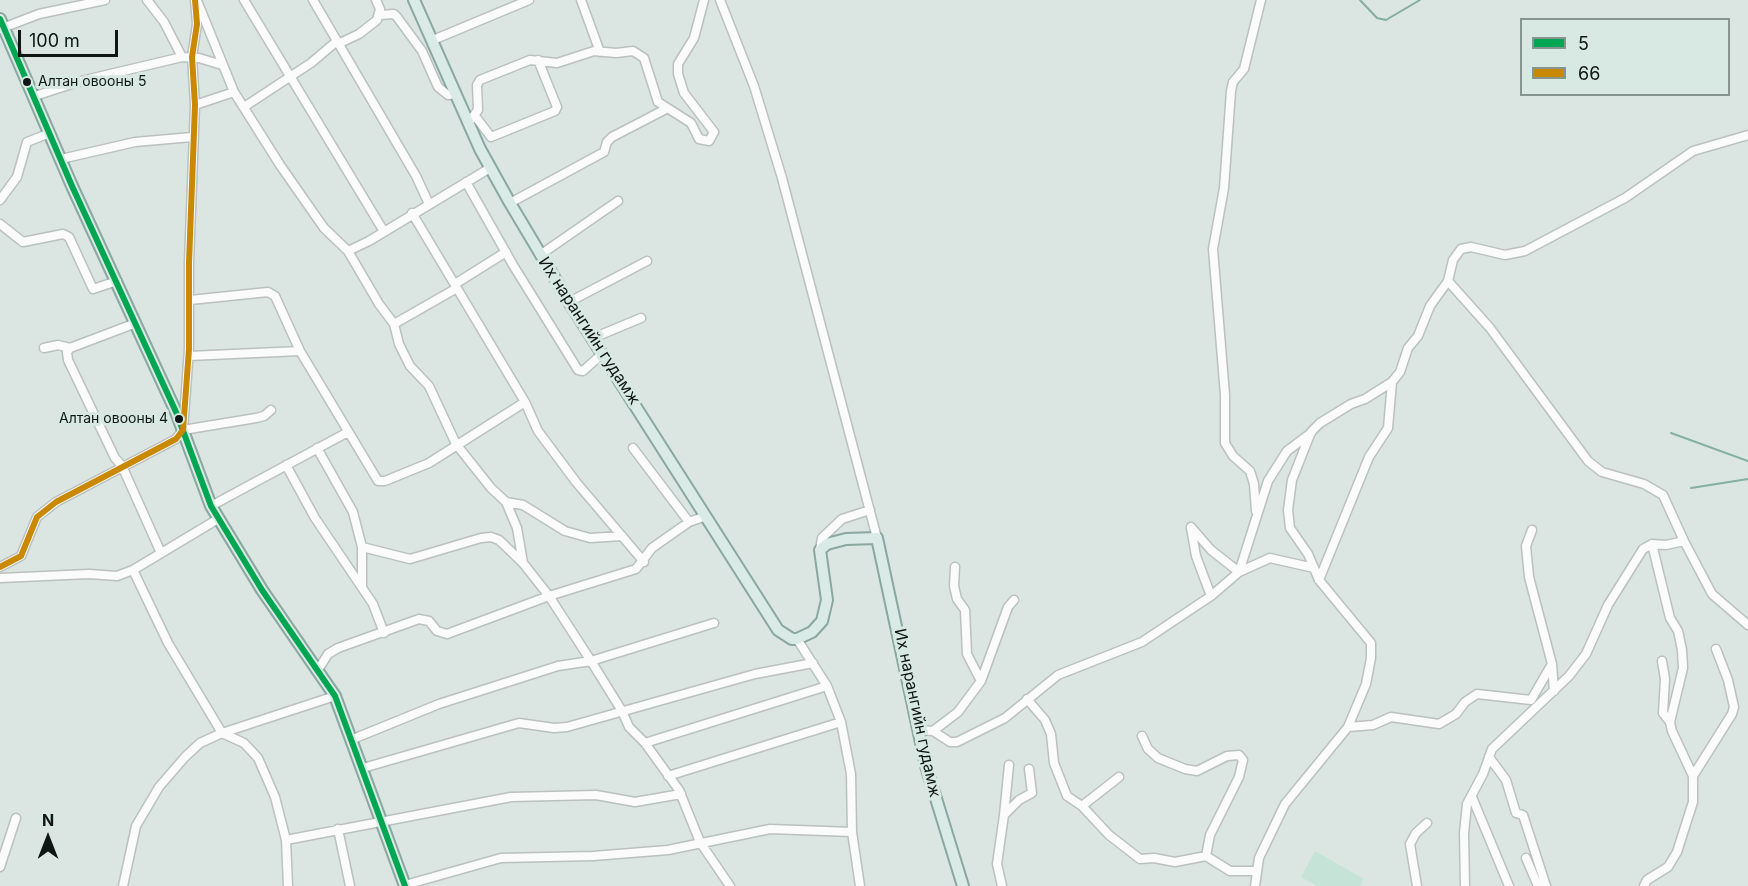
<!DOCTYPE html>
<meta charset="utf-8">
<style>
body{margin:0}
#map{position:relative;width:1748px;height:886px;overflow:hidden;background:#dbe5e1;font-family:Inter,sans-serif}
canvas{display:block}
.legend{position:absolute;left:1520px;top:18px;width:210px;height:78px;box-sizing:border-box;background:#d7e9e2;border:2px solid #879590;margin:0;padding:8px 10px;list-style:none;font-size:18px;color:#101614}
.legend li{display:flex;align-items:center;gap:12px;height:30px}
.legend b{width:30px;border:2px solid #879590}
.north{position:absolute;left:18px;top:808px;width:60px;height:60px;-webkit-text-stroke:4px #d7e9e2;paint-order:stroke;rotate:0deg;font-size:16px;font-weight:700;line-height:24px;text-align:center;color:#101614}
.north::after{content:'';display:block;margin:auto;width:21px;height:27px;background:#101614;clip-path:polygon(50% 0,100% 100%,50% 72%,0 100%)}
.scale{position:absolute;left:18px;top:30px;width:100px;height:27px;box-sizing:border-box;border:3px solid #101614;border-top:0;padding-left:8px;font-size:18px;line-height:21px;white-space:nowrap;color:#101614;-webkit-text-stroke:4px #d7e9e2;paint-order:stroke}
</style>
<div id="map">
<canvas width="1748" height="886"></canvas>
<ul class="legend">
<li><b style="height:8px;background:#00a651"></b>5</li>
<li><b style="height:8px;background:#c98904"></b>66</li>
</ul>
<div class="north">N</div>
<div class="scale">100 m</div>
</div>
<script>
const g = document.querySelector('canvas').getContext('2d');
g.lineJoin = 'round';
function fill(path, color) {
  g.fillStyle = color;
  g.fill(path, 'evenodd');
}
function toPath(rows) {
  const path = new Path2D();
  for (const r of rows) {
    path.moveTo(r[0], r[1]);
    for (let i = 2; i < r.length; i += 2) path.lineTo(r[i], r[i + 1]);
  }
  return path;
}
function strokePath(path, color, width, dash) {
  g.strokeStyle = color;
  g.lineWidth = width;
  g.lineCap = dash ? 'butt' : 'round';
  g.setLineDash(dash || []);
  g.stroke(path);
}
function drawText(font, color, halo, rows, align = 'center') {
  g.font = font + ' Inter,sans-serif';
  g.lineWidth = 6;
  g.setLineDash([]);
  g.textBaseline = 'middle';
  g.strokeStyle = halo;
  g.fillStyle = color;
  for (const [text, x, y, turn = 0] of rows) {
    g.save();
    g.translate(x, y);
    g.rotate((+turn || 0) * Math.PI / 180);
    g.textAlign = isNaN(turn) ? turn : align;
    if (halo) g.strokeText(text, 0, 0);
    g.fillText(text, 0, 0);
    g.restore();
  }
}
fill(toPath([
 [1315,851,1364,879,1360,886,1317,886,1301,877]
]), '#c6e3d8');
strokePath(toPath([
 [1360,0,1377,18,1386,20,1420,0],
 [1671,433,1748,461],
 [1691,488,1748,479]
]), '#85afa0', 2);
const minor = toPath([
 [147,0,164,22,182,57],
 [244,0,383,230],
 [313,0,337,41],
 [581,0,600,52],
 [720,0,754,86,782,178,877,538],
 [198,3,234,92,280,165,324,228,348,251,369,241,490,168],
 [380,15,394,14,397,17,422,51,438,87,448,95,456,94],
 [0,29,39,14,105,0],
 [433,40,529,0],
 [340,43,359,34,377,20,380,9,376,0],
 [35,96,81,81,182,57,199,58,222,65],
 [195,105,234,92],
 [244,107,311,63,337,41,416,176,429,204],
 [475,116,491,137,555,111,557,107,538,60],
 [468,123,478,110,477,85,480,80,530,60,557,63,594,51,616,53,633,51,644,58,658,102,691,123,699,139,709,141,714,132,684,93,678,74,678,64,694,38,704,0],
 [61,159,135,142,192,137],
 [466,182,513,265,578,370,583,371,603,353],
 [0,200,17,177,27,142,50,133],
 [510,203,604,152,607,142,612,137,666,109],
 [412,213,525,402,538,431,576,482,644,562],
 [0,224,23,242,63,234,69,237,93,289,117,281],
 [348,251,379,304,394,324,399,344,410,366,429,386,456,444,491,488,506,502,517,528,523,563,549,596,591,661,622,711,629,727,645,743,679,790,700,842,730,886],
 [540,255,618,201],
 [1448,281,1490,328,1588,461,1602,472,1644,484,1663,495,1684,541],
 [455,284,506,252],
 [190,300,268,292,275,296,300,351,378,481,385,481,429,463,525,402],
 [569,302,647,261],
 [136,323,70,348,67,352,68,360,115,458,122,466,161,553],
 [394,324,457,288],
 [593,338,641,318],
 [44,348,58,345,70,348],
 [189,356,300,351],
 [183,430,256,418,264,416,271,410],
 [317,448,353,512,362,547,362,586],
 [633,448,689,522],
 [286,465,315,518,373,604,384,633],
 [506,502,523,505,565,531,590,538,622,536],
 [211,506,348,432],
 [1256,511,1254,484,1250,471,1233,456,1225,443,1225,395,1213,249,1224,188,1231,91,1233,82,1244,69,1261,0],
 [1191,527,1211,550,1239,572,1270,558,1314,568],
 [1191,528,1196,556,1211,596],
 [1532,530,1526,546,1529,577,1552,664,1554,691],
 [1652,544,1670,618,1678,631,1682,650,1683,668,1670,722,1672,731,1693,776],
 [362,547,410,559,481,538,491,537,499,540,523,563],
 [820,550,822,538,842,519,870,510],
 [0,567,21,556,37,517,56,502,176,439,183,430,189,349,189,263,195,105,192,57,197,24,195,0],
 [133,570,168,643,222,733,244,743,258,758,275,797,286,840,288,886],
 [0,578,89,574,117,576,133,570,218,519],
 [1319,580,1369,457,1388,428,1392,382],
 [797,639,827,686,841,722,851,774,852,832,860,886],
 [1662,661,1665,679,1663,713,1670,722],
 [318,670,328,654,338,648,419,619,429,621,437,631,447,634,549,596,636,569,652,548,689,522,706,516],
 [981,681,1008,607,1014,600],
 [1027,699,1045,720,1051,734,1054,763,1067,796,1082,806],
 [1348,727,1373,725,1391,717,1439,724,1456,714,1465,702,1477,694,1531,700,1552,664],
 [918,730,933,731,950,742,957,742,1005,718,1058,675,1142,642,1211,596,1239,572,1268,481,1287,451,1311,433],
 [933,731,958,712,981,681,967,654,965,610,957,599,954,586,955,567],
 [1142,736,1148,749,1158,758,1185,769,1197,771,1227,756,1239,755,1243,760,1239,777,1210,835,1206,856],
 [353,739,439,704,558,666,591,661,714,623],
 [645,743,827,686],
 [1489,757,1506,780,1516,813,1523,815,1546,886],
 [1009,765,1004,815,1019,800,1032,793,1029,769],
 [363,768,519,723,554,728,567,727,755,674,813,663],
 [668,776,841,722],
 [1119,777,1082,806,1109,835,1140,859,1154,858,1175,862,1206,856,1230,871,1256,871],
 [1472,797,1509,886],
 [338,829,350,886],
 [286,840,511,797,596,795,635,802,681,794],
 [1526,858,1538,886],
 [0,867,16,818],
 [405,885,501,858,593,856,668,850,770,829,852,832],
 [123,886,136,826,159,787,185,757,200,743,222,733,335,696],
 [1002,886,997,864,1004,815],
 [1255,886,1259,858,1285,804,1348,727,1366,684,1371,658,1371,643,1319,580,1308,554,1290,528,1288,510,1292,480,1311,432,1320,423,1351,404,1365,399,1392,382,1400,372,1408,348,1418,336,1430,306,1448,281,1453,260,1461,249,1471,247,1505,255,1525,251,1625,198,1693,151,1748,135],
 [1417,886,1410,844,1416,833,1427,823],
 [1465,886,1464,833,1467,804,1483,774,1492,749,1569,676,1586,654,1608,605,1643,549,1652,544,1666,545,1684,541,1712,594,1748,625],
 [1644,886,1647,880,1668,867,1677,852,1693,802,1693,776,1732,714,1734,707,1728,680,1716,649]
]);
const major = toPath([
 [414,0,480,149,510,203,569,302,778,630,792,639,797,639,812,632,822,621,827,600,820,550,827,544,846,539,877,538,926,766,963,886],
 [0,19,72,186,176,412,211,506,262,590,335,696,405,886]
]);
strokePath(minor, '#bac1be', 11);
strokePath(major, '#8aa7a0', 14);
strokePath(minor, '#fafbfa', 8);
strokePath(major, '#daeae6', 10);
strokePath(toPath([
 [0,19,72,186,176,412,211,506,262,590,335,696,405,886]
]), '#00a651', 6);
strokePath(toPath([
 [0,567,21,556,37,517,56,502,176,439,183,430,189,349,189,263,195,105,192,57,197,24,195,0]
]), '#c98904', 6);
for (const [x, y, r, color] of [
 [27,82,5,"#101614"],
 [179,419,5,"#101614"]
]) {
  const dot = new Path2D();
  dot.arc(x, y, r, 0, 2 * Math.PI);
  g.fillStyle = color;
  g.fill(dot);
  strokePath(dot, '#d7e9e2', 2);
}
drawText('14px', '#101614', '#d7e9e2', [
 ["Алтан овооны 5",38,82],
 ["Алтан овооны 4",168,419,"right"]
], 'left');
drawText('16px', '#101614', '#d7e9e2', [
 ["Их нарангийн гудамж",589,331,57],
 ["Их нарангийн гудамж",917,713,78]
]);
</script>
